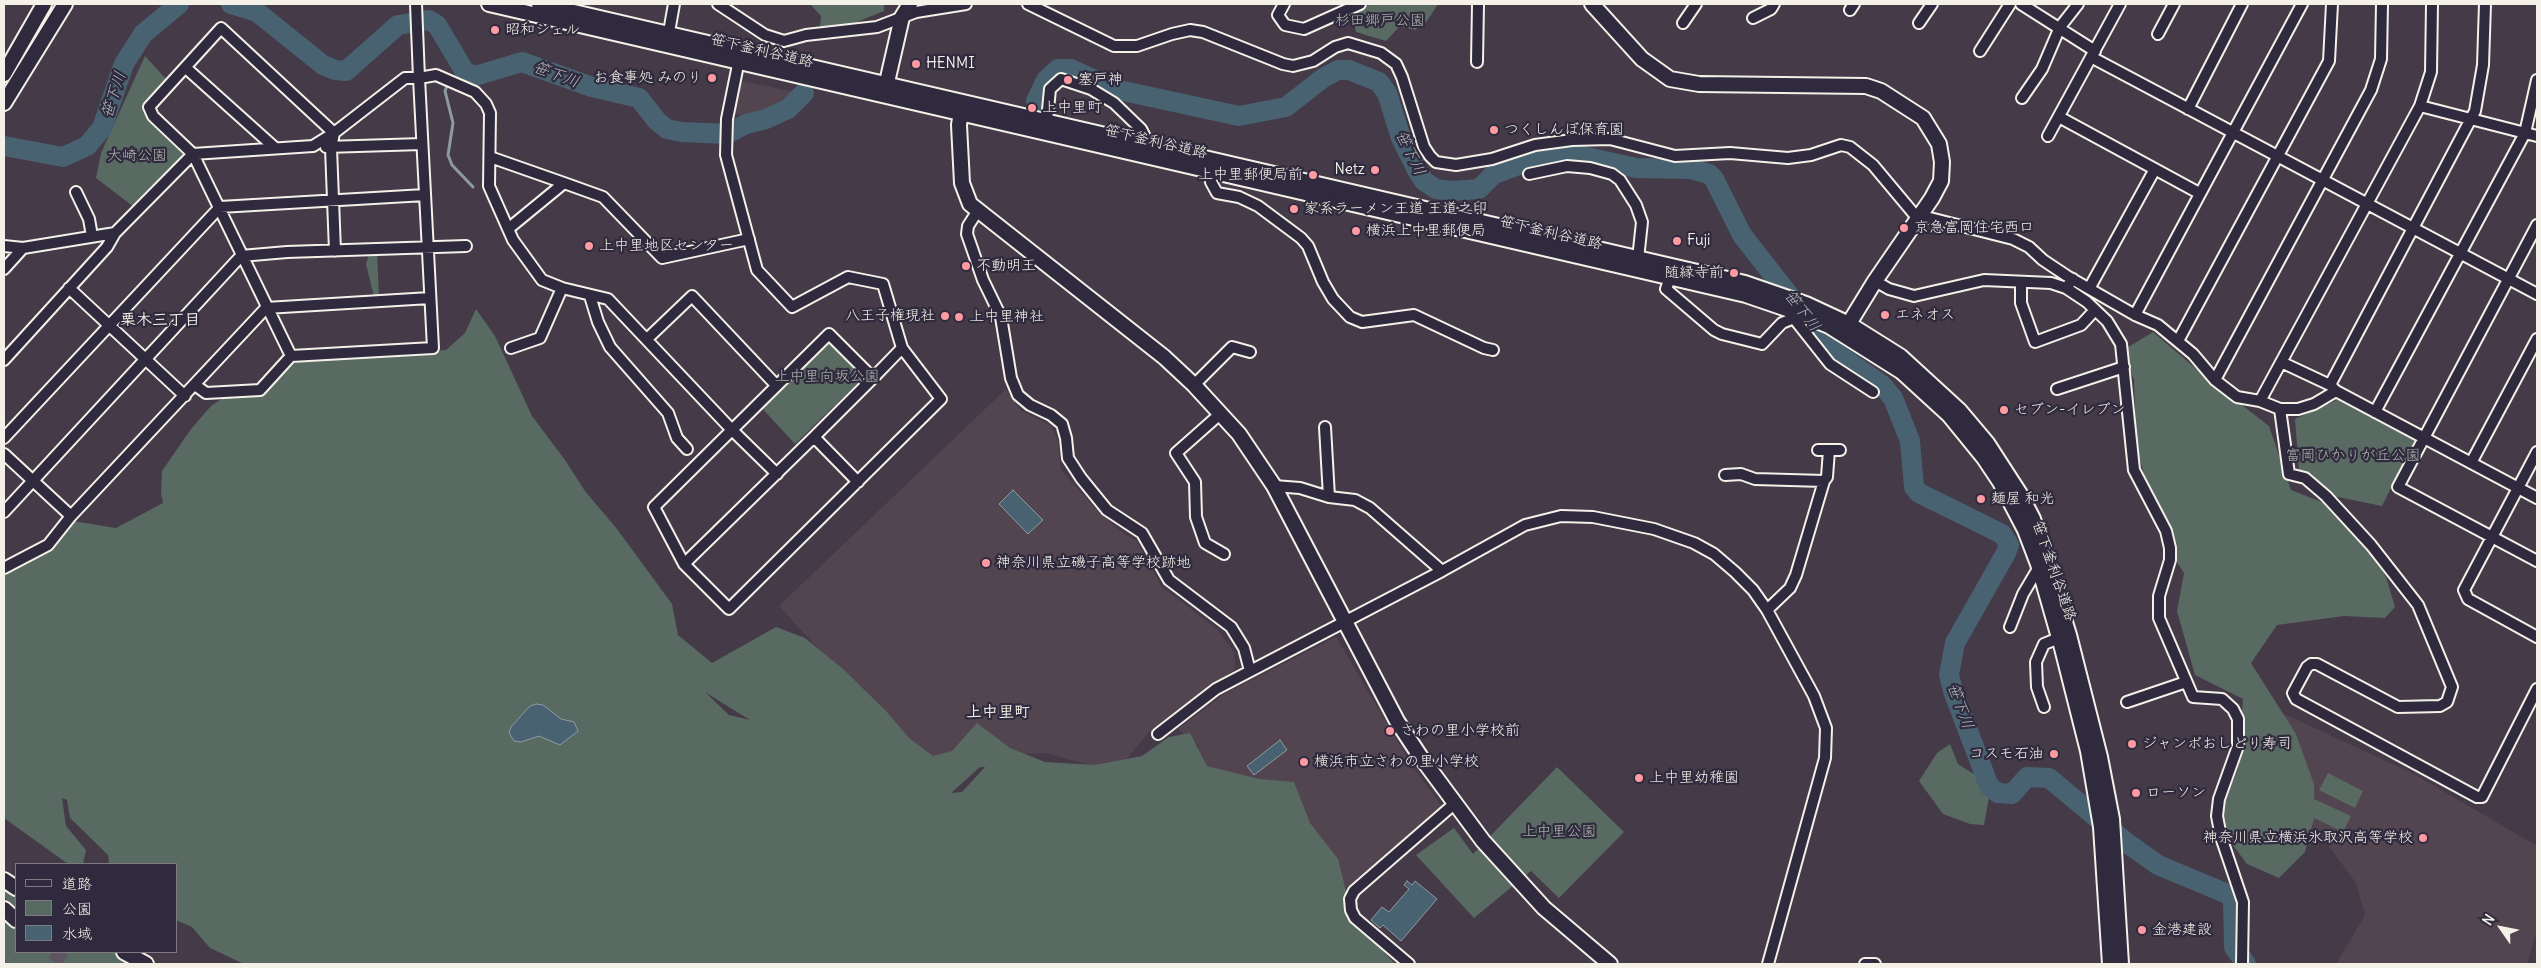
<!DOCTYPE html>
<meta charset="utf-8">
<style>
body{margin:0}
#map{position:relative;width:2541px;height:968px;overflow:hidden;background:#443a48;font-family:Delius,"Klee One",sans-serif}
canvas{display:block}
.frame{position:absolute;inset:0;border:5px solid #f4f1e8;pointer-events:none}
.legend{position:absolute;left:15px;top:863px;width:162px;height:90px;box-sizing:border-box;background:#2f2a3d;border:1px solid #7e7a81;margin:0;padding:6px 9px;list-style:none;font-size:15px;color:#f4f1e8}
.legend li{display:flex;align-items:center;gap:10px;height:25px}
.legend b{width:25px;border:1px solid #7e7a81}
.north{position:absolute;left:2476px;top:903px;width:50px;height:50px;-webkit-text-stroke:4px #2f2a3d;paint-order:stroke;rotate:303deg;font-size:14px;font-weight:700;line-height:20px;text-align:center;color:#f4f1e8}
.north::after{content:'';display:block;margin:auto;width:18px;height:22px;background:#f4f1e8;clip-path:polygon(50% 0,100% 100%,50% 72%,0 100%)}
</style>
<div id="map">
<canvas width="2541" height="968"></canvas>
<div class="frame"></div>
<ul class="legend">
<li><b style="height:6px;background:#2f2a3d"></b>道路</li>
<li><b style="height:14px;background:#596a62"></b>公園</li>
<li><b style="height:14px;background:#496272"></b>水域</li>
</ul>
<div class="north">N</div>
</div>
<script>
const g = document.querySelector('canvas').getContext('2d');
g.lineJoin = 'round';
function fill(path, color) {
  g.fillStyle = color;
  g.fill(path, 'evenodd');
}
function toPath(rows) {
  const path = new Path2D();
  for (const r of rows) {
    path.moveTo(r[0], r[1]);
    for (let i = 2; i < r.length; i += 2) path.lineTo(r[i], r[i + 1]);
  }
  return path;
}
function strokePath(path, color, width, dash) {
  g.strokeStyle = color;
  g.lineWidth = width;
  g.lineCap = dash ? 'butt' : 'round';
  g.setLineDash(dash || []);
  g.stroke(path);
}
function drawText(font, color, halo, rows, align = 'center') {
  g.font = font + ' Delius,"Klee One",sans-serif';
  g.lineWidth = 4.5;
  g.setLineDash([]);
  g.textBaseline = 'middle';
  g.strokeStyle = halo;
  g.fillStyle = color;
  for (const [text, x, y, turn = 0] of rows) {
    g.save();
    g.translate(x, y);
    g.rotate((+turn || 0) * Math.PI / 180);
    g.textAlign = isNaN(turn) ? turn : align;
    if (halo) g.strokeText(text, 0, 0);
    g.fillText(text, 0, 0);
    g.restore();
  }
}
fill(toPath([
 [741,81,785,90,794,91,776,108,746,118,734,113],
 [1006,389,1020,410,1051,426,1058,441,1061,470,1097,510,1124,534,1136,540,1161,586,1217,629,1234,652,1235,669,1148,733,1124,762,1113,771,1045,753,920,760,779,606],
 [1336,637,1411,764,1443,808,1351,888,1335,884,1241,778,1193,760,1199,746,1178,729,1224,694],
 [2280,712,2414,774,2537,846,2537,929,2527,964,2336,964,2365,915,2356,883,2316,829,2292,829]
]), '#534550');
fill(toPath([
 [810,4,884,4,884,11,842,28,820,27,821,16],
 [1372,4,1438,4,1427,21,1415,30,1400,26,1386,41,1356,32,1352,12],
 [145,56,167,80,143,108,144,113,184,155,134,207,96,178,101,153],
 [377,253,379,295,374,297,366,264,369,254],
 [476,309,495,336,532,416,565,460,585,491,617,529,672,604,678,635,712,663,776,627,805,638,843,669,886,711,909,738,933,756,952,751,977,723,1010,748,1045,762,1095,765,1142,756,1169,737,1190,733,1207,766,1259,779,1294,782,1310,823,1338,859,1353,919,1395,964,244,964,210,948,192,927,176,920,176,864,109,864,108,855,70,818,67,800,62,798,66,826,86,850,83,864,68,864,4,818,4,565,33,551,73,521,116,528,163,503,161,493,162,471,191,429,211,406,226,396,261,388,294,361,446,350,465,333],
 [705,692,724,704,750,720,729,715],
 [980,767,985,767,962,792,951,793],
 [2153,332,2207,378,2269,426,2291,490,2342,510,2370,548,2386,577,2395,607,2385,618,2344,616,2277,625,2251,663,2296,734,2314,784,2314,799,2351,816,2343,832,2314,818,2305,852,2279,878,2247,864,2223,832,2225,799,2238,769,2243,699,2195,675,2177,611,2184,573,2161,538,2136,445,2134,379,2120,352],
 [827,340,865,376,795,444,761,407],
 [2339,399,2415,440,2382,506,2333,496,2299,470,2295,419],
 [1950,744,1958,764,1977,776,1989,797,1984,825,1970,824,1943,814,1919,781,1937,753],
 [1557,767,1624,832,1559,898,1531,871,1474,918,1416,855,1454,828,1473,854],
 [2328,773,2363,791,2355,808,2319,790],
 [4,885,16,894,16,908,4,897],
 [4,919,16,930,16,952,115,952,137,964,4,964]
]), '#596a62');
const water = toPath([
 [1013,490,1043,520,1028,534,999,504,1013,490],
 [536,704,543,705,561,719,574,722,578,731,560,745,539,736,521,742,514,741,509,733,511,727,530,706,536,704],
 [1280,740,1287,750,1254,775,1247,766,1280,740],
 [1407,881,1412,885,1415,881,1437,899,1401,941,1383,925,1380,928,1371,920,1382,907,1389,912,1409,889,1404,885,1407,881]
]);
fill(water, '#496272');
strokePath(water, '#8d9ba1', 1);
strokePath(toPath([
 [457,71,461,67],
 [447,86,445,91,453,123,448,155,452,165,473,187]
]), '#8d9ba1', 3);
strokePath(toPath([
 [231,4,257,12,323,65,335,70,346,71,398,25,429,20,437,25,465,72,475,76,522,62,592,87,639,98,657,121,667,129,682,132,727,134,746,124,766,119,788,109,804,93],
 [1036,101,1046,80,1058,69,1071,69,1114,89,1239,116,1286,107,1323,78,1338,70,1349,70,1379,82,1387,93,1401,138,1418,172,1424,181,1436,189,1452,191,1479,189,1494,174,1521,164,1564,156,1582,156,1636,168,1691,169,1709,174,1714,179,1742,235,1832,350,1882,385,1893,398,1910,441,1914,487,1919,493,2002,534,2009,545,2006,553,1955,643,1949,675,1953,691,1989,786,1998,793,2012,794,2027,777,2049,778,2127,843,2158,865,2230,895,2233,902,2234,947,2246,964],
 [4,146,63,157,87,146,102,128,124,64,143,34,179,4]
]), '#496272', 20);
strokePath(toPath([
 [53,952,67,964]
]), '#5e5560', 14, [14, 7]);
const street = toPath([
 [718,4,765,35,784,41,806,35,877,27,916,12,966,4],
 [1028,4,1114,46,1137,46,1172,34,1190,30,1203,32,1283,64,1293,66,1313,61,1335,47,1348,43,1381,53,1396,64,1402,77,1424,147,1430,156,1436,162,1456,165,1492,159,1535,145,1572,140,1610,139,1675,156,1730,153,1788,158,1811,155,1841,145,1850,147,1873,165,1914,214,2013,239,2029,247,2043,260,2067,276,2135,315,2158,325,2193,354,2215,380,2237,397,2260,401,2280,409,2298,409,2314,404,2336,391],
 [1284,4,1278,15,1285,25,1304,29,1360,4],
 [2021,4,2095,51],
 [1850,10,1854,4],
 [1753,18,1771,9,1774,4],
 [1683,23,1696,4],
 [1919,23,1932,4],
 [669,32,674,4],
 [2158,34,2174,4],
 [1980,51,2010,4],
 [740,55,727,119,726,155,757,270,792,307,848,277,883,284,902,348],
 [2091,57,2537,294],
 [1477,62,1478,4],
 [186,68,274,147],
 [2022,98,2042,69,2060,27,2078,4],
 [2420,106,2537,136],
 [2188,109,2242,4],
 [2059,117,2199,193],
 [1047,120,1050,89,1061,79,1091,89,1114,103,1141,129,1144,135,1143,143],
 [2048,136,2120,4],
 [326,147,422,144],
 [490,157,564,183],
 [1212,165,1211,182,1217,193,1239,197,1258,206,1301,238,1308,246,1323,282,1333,299,1350,317,1362,322,1414,315,1484,348,1493,350],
 [1529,174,1567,166,1590,168,1612,174,1620,180,1636,205,1642,222,1638,259],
 [76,192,89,219,92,236],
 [977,212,968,226,967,234,983,280,1001,317,1011,378,1018,395,1030,405,1051,415,1062,424,1066,438,1068,458,1081,478,1107,510,1142,533,1169,580,1231,627,1244,648,1250,671],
 [2537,225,2398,487,2537,561],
 [508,229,564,183,603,197,662,258,749,239],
 [4,246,23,248,115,233,193,154,313,146,334,133,405,78,419,78,416,4],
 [4,269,23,248],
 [1672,272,1666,289,1714,330,1722,334,1762,344,1782,323,1794,318],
 [2073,279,2066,288,2087,302,2107,321,2121,344,2134,470,2166,531,2170,548,2170,560,2159,596,2159,618,2193,697,2222,699,2233,709,2238,719,2238,746,2219,799,2217,816,2221,837,2243,902,2242,964],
 [1875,281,1889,289,1914,296,1984,280,2051,283,2066,288],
 [2021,282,2021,303,2035,342,2081,325,2095,310],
 [2090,287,2155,169],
 [69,288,185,396],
 [590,296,598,322,610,347,668,413,677,438,687,449],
 [1791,312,1796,321,1830,364,1873,392],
 [2135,315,2302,4],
 [647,339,692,296,776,385],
 [2178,341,2329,61,2332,4],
 [511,348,540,338,562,288],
 [291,356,193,154,153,116,149,107,221,28,334,133,331,148,335,251],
 [4,360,107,247,115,233],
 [2281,362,2330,385,2336,391,2537,498],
 [2215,380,2371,90,2381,59,2382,4],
 [195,385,206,393,260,390,291,356,433,348,419,78,436,75,475,92,486,104,490,113,489,186,513,240,542,280,562,288,608,299,732,430,777,474],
 [1194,385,1232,347,1250,352],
 [2330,385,2475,111,2483,65,2485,4],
 [2057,389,2124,367],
 [2260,401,2420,106,2431,72,2432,4],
 [2280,409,2289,474,2305,478,2326,496,2371,545,2418,605,2452,687,2447,702,2440,706,2398,707,2317,664,2311,664,2307,667,2293,693,2296,699,2477,797,2482,797,2537,689],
 [2375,412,2525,133,2537,80],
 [1220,414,1176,453,1195,482,1196,517,1205,543,1224,554],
 [1325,427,1329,497],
 [814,437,858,482],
 [4,438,220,207,425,195],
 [1818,450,1840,450],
 [2537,452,2464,590,2468,599,2537,637],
 [4,454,71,516],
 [2471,463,2537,339],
 [1725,475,1741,474,1755,479,1824,481,1827,477,1829,450],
 [1274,486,1300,488,1329,497,1355,500,1370,508,1442,571],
 [4,512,241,256,287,252,466,246],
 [684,564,814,437,873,378,902,348,941,399,729,609,684,564,654,507,829,334,873,378],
 [4,568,48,545,71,516,266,308,430,298],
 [1767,610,1790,588,1796,575,1824,481],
 [2010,627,2023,594,2039,567],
 [2127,702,2186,682],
 [2044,707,2037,687,2036,662,2044,644,2059,638],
 [1158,734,1216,689,1442,571,1525,525,1561,516,1593,517,1654,529,1694,543,1714,554,1735,572,1753,590,1767,610,1814,696,1826,728,1825,758,1768,964],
 [1409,964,1355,918,1351,910,1350,899,1354,891,1454,804],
 [1865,964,1875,964]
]);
const secondary = toPath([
 [489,4,1746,295,1790,310,1829,326,1902,372,1949,415,1984,458,2000,482,2025,530,2038,564,2062,648,2088,751,2101,827,2110,964],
 [539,4,1745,283,1806,304,1849,324,1900,356,1960,411,1987,443,2020,494,2033,519,2069,635,2100,757,2112,819,2121,964],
 [1592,4,1642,59,1670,79,1699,84,1866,86,1881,91,1923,118,1939,144,1942,162,1941,181,1932,198,1875,281,1845,330],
 [4,74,44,4],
 [885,91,902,17,910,4],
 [4,103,65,4],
 [962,104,959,125,962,183,970,204,1164,357,1194,385,1239,434,1274,486,1397,721,1420,756,1483,841,1544,908,1610,964],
 [4,880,16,888],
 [4,909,16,920],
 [124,952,146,964]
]);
strokePath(street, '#f4f1e8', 14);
strokePath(secondary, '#f4f1e8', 18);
strokePath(street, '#2f2a3d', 10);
strokePath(secondary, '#2f2a3d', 14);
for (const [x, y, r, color] of [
 [495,30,5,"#ff9aa2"],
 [916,64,5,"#ff9aa2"],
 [712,78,5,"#ff9aa2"],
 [1068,80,5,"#ff9aa2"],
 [1032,108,5,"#ff9aa2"],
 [1494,130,5,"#ff9aa2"],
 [1375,170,5,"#ff9aa2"],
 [1313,175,5,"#ff9aa2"],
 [1294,209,5,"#ff9aa2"],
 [1904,228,5,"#ff9aa2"],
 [1356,231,5,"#ff9aa2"],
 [1677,241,5,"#ff9aa2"],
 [589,246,5,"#ff9aa2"],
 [966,266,5,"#ff9aa2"],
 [1734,273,5,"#ff9aa2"],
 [1885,315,5,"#ff9aa2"],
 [945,316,5,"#ff9aa2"],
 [959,317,5,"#ff9aa2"],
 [2004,410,5,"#ff9aa2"],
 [1981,499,5,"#ff9aa2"],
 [986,563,5,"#ff9aa2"],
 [1390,731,5,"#ff9aa2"],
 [2132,744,5,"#ff9aa2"],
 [2054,754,5,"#ff9aa2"],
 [1304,762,5,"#ff9aa2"],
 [1639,778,5,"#ff9aa2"],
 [2136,793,5,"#ff9aa2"],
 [2423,838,5,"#ff9aa2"],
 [2142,930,5,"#ff9aa2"]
]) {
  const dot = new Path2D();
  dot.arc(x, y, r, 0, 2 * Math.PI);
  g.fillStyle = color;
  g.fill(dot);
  strokePath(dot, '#2f2a3d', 2);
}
drawText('15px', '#aeb4ac', '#2f2a3d', [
 ["杉田郷戸公園",1380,21],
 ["大崎公園",137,156],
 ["上中里向坂公園",827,377],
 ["富岡ひかりが丘公園",2353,456],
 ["上中里公園",1559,832]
]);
drawText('15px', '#f4f1e8', '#2f2a3d', [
 ["昭和シェル",505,30],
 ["HENMI",926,64],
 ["お食事処 みのり",702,78,"right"],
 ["塞戸神",1078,80],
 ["上中里町",1042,108],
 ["つくしんぼ保育園",1504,130],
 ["Netz",1365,170,"right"],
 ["上中里郵便局前",1303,175,"right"],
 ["家系ラーメン王道 王道之印",1304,209],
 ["京急富岡住宅西口",1914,228],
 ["横浜上中里郵便局",1366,231],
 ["Fuji",1687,241],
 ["上中里地区センター",599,246],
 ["不動明王",976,266],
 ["随縁寺前",1724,273,"right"],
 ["エネオス",1895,315],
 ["八王子権現社",935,316,"right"],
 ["上中里神社",969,317],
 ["セブン-イレブン",2014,410],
 ["麺屋 和光",1991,499],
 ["神奈川県立磯子高等学校跡地",996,563],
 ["さわの里小学校前",1400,731],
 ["ジャンボおしどり寿司",2142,744],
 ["コスモ石油",2044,754,"right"],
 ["横浜市立さわの里小学校",1314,762],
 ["上中里幼稚園",1649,778],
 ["ローソン",2146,793],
 ["神奈川県立横浜氷取沢高等学校",2413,838,"right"],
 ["金港建設",2152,930]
], 'left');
drawText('15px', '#f4f1e8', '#2f2a3d', [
 ["笹下釜利谷道路",762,51,13],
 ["笹下釜利谷道路",1156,142,13],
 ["笹下釜利谷道路",1551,233,13],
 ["笹下釜利谷道路",2054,571,71]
]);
drawText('italic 16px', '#b0b8b9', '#2f2a3d', [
 ["笹下川",556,75,20],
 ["笹下川",114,95,-72],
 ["笹下川",1410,153,64],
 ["笹下川",1802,311,52],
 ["笹下川",1960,706,70]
]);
drawText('bold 16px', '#f4f1e8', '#2f2a3d', [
 ["栗木三丁目",160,320],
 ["上中里町",998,712]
]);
</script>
